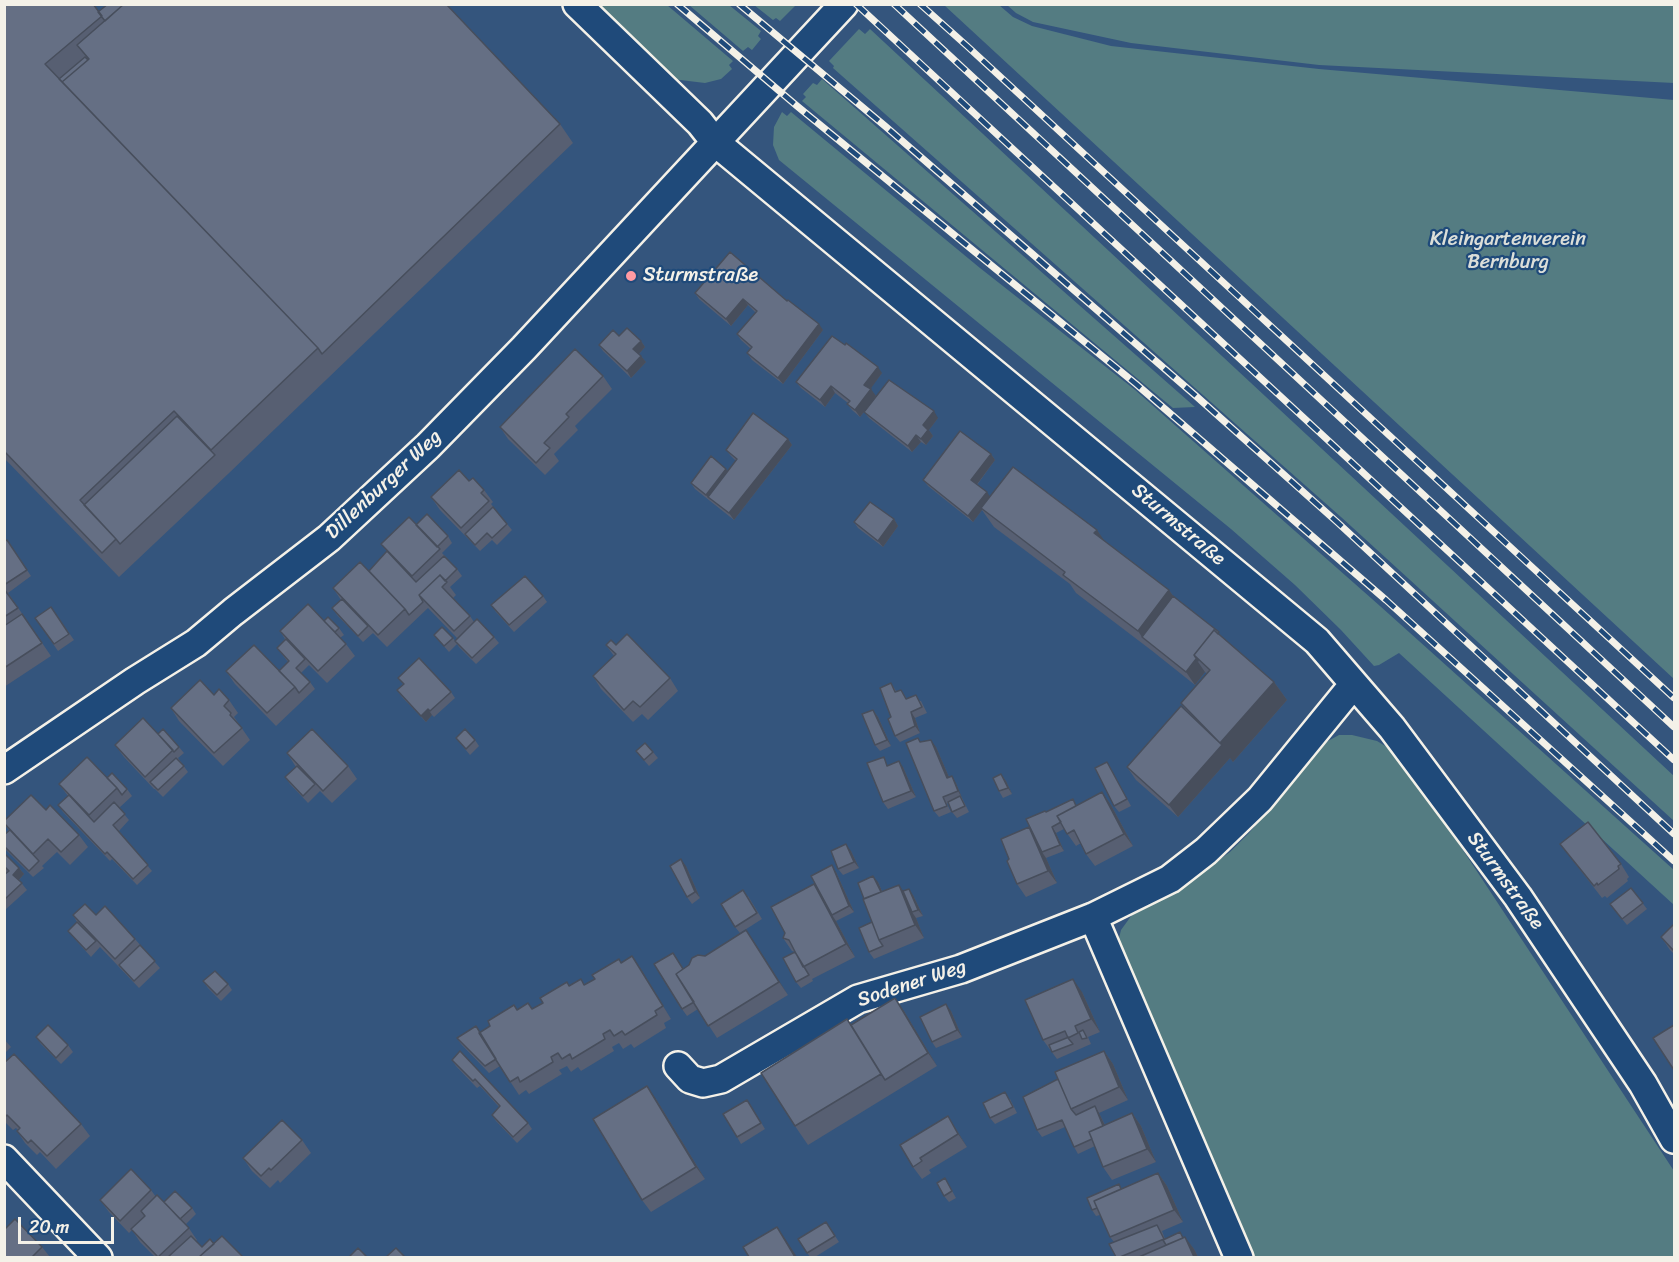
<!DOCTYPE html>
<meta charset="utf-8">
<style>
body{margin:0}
#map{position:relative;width:1679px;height:1262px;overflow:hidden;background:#34557d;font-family:Sriracha,sans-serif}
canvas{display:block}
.frame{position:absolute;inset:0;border:6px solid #f4f1e8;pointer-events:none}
.scale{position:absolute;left:18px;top:1217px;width:96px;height:27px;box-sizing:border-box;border:3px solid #f4f1e8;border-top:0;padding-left:8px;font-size:18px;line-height:21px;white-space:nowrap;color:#f4f1e8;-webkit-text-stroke:4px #1f4a7a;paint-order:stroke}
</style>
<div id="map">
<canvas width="1679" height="1262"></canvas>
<div class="frame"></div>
<div class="scale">20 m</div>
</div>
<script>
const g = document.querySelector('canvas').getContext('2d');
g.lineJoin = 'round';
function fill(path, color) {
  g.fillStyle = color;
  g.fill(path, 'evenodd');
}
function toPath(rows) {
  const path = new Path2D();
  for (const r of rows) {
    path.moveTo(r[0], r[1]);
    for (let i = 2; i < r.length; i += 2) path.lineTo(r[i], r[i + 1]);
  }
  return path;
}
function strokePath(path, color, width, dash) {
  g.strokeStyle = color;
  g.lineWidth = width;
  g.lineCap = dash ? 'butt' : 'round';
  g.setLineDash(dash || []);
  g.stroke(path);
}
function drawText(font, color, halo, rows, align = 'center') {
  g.font = font + ' Sriracha,sans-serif';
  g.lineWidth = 4.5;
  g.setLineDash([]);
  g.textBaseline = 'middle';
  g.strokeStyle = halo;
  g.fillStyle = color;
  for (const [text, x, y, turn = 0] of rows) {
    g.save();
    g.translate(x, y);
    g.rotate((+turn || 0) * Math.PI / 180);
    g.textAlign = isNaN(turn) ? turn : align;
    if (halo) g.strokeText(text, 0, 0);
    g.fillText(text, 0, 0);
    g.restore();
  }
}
fill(toPath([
 [595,5,667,5,733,61,729,65,732,69,721,79,705,83,672,79],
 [689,5,729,5,761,31,758,36,761,39,752,50,748,47,743,51],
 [754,5,796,5,780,21,776,18,773,20],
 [944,5,999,5,1013,17,1032,26,1111,46,1319,69,1674,100,1674,679],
 [1515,5,1674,5,1674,83,1319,65,1131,43,1033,22,1016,13,1007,5],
 [859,29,865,34,870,29,1674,776,1674,821,1341,517,833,68,834,66,829,61],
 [822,79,1195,407,1173,408,802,101,806,97,803,94,813,83,817,85],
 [782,112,787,116,791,112,980,268,1134,389,1380,606,1674,870,1674,905,1399,653,1379,665,1374,666,1341,630,1295,585,1231,529,779,160,773,145,774,127],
 [1339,735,1352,735,1377,741,1392,750,1409,768,1674,1171,1674,1257,1251,1257,1118,942,1121,930,1134,912,1180,888,1230,852,1249,833,1320,749,1328,741]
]), '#547c82');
const minor = toPath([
 [577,4,700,123,715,142,1317,641,1392,728,1518,897,1643,1084,1674,1139],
 [4,770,135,681,196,643,233,612,329,538,428,446,524,348,844,4],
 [1093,917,1239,1258],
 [678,1066,690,1079,703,1083,721,1079,858,999,961,969,1093,917,1170,879,1206,851,1260,799,1353,685],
 [4,1159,98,1258]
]);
strokePath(minor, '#f4f1e8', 32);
strokePath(minor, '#1f4a7a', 27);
const rail = toPath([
 [677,4,797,106,1136,384,1386,600,1674,861],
 [739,4,885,126,1196,396,1337,522,1674,834],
 [856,4,1674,760],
 [894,4,1674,727],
 [920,4,967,46,1674,698]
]);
strokePath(rail, '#f4f1e8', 7);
strokePath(rail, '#1f4a7a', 4.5, [14]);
fill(toPath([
 [4,4,98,12,560,124,573,143,228,474,119,577,4,458],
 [695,293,787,301,823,330,783,384,752,360,747,353,751,349,741,340,737,334,756,313,748,305,731,326,699,299],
 [619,336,641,341,645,347,639,354,646,362,631,378,603,351,599,345],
 [882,373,870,389,876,396,860,417,852,410,847,404,848,403,835,393,825,407,801,388,796,382],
 [603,376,612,389,575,426,578,430,554,454,559,461,545,475,508,439,500,427],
 [864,412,938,418,929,430,933,436,926,445,921,442,912,452,869,418],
 [788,439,792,445,734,520,695,489,691,483,726,469,728,471,736,461,731,456,726,450],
 [991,454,995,460,977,485,990,497,1097,530,1104,541,1169,590,1173,596,1274,682,1287,700,1233,762,1230,758,1178,817,1136,780,1127,767,1186,711,1181,703,1207,674,1205,672,1195,685,1151,650,1076,593,1070,584,994,527,982,510,973,522,928,486,923,480],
 [469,481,484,490,493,502,491,504,512,530,497,545,492,540,480,551,440,510,431,497],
 [894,519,898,526,883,547,858,528,854,522],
 [416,525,448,536,452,543,442,553,457,569,462,576,450,587,456,595,453,598,470,616,474,622,494,637,499,643,476,664,459,647,455,641,457,638,428,608,387,647,372,632,373,633,363,642,337,615,332,608,341,600,333,588,369,571,387,551,381,544],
 [7,540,31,576,8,593,51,656,4,687,4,542],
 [543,596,547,602,514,632,496,612,491,605],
 [51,607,74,640,58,651,35,618],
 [324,621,339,628,344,635,340,638,346,644,355,656,327,683,308,664,309,665,301,673,310,682,315,689,276,726,235,684,226,671,279,671,288,662,277,648,285,639,280,631],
 [434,635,453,638,457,644,449,652],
 [606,645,670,678,678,691,648,720,642,714,633,722,601,689,593,676,614,656],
 [398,678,451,692,455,698,434,717,432,715,426,722,402,697,397,690,403,684],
 [891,683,896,691,901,690,907,699,921,701,927,713,915,718,920,733,900,742,895,736,891,717],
 [214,695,229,700,238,713,234,717,250,740,223,766,179,721,171,708],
 [873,710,878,717,891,746,880,751,875,745],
 [158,734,179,747,184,753,178,758,188,772,163,797,155,789,154,789,124,757,115,745],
 [456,738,475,740,479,746,470,755],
 [920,742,936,747,949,777,956,783,962,798,969,812,957,818,952,812,948,803,947,804,951,812,939,817,934,811],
 [636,751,653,752,658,758,649,766],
 [287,753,348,766,357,779,332,803,320,791,308,803,290,784,285,777,296,767],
 [1107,762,1111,769,1131,806,1119,812,1114,806],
 [889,765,903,767,916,797,888,809,883,802],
 [1001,774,1006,781,1012,794,1003,798,999,791],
 [107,778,127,789,132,796,119,808,129,820,119,831,152,871,137,885,112,859,110,861,63,812,58,805,68,796,59,784],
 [1102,792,1111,805,1133,846,1095,866,1086,854,1081,843,1076,846,1064,829,1056,833,1064,851,1046,858,1057,883,1026,897,1017,884,1009,859,1045,811,1046,812,1077,805],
 [46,810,79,835,88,847,70,865,57,852,42,866,44,868,33,877,4,848,4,835,9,830,4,824],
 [1560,844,1621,864,1629,877,1627,879,1628,881,1607,898,1605,896,1602,898],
 [851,851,859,868,843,875,838,869],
 [4,853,19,868,24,874,19,880,27,890,5,910],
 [686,866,700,898,692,904,687,897],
 [836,872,854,912,836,921,855,957,812,979,813,981,801,988,796,982,795,952,792,951,783,938,814,884],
 [878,882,882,891,903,891,913,895,923,916,916,918,924,938,874,959,869,952,872,922,864,899],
 [1631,888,1647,909,1627,925,1610,904],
 [748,896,762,919,740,933,735,927],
 [73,915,96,915,135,939,160,968,139,988,100,947,91,957,73,937,68,931,77,922],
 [1674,924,1674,954,1670,950,1661,937],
 [746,930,788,995,717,1038,698,1009,687,1016,682,1009,684,969],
 [632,956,641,969,671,1019,664,1023,666,1028,634,1048,631,1044,623,1049,619,1043,612,1047,614,1051,581,1071,578,1067,571,1072,567,1066,559,1070,562,1074,529,1094,526,1090,519,1095,500,1066,489,1073,461,1044,457,1038,480,1032,517,1009,532,1009,569,986,585,985],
 [203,981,228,984,232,990,221,1001,208,988],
 [1082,992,1100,1032,1088,1037,1091,1044,1057,1059,1043,1040],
 [904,1011,937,1066,808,1145,795,1126,851,1025],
 [951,1011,962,1037,936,1048,932,1042],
 [36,1037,68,1045,73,1052,61,1064,41,1044],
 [4,1039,11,1047,4,1054],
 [1104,1051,1113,1064,1128,1100,1099,1113,1105,1125,1132,1113,1141,1126,1156,1162,1112,1180,1103,1167,1095,1146,1078,1154,1074,1147,1065,1127,1042,1137,1037,1130,1058,1079],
 [452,1060,528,1123,532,1129,517,1143,496,1121,492,1115,499,1107,480,1086,477,1088,456,1066],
 [4,1063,81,1124,90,1136,56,1169,40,1152,37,1155,25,1143,17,1131,18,1130,16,1128,13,1130,4,1121],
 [656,1099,705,1179,651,1212,642,1200],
 [1010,1099,1017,1113,995,1124,990,1118],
 [751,1106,765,1129,741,1144,737,1137],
 [948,1116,967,1147,929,1170,931,1173,922,1179,913,1167],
 [302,1140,311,1153,280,1183,278,1180,270,1188,252,1171,243,1158],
 [1158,1173,1167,1186,1183,1222,1162,1231,1165,1239,1184,1237,1194,1249,1198,1257,1116,1257,1114,1242,1110,1237,1100,1215,1096,1216,1092,1210,1122,1189],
 [945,1178,956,1198,949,1202,944,1196],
 [151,1190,156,1197,164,1202,192,1208,196,1214,186,1224,197,1240,196,1241,202,1247,214,1244,243,1257,155,1257,140,1242,132,1230,129,1233,109,1212,100,1200],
 [826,1222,839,1242,815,1257,810,1257,798,1239],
 [42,1247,50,1257,4,1257]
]), '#575f72');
fill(toPath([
 [743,299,748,305,731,326,726,319],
 [819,324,823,330,783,384,778,378],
 [641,341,645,347,638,355,633,349],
 [641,356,646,362,631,378,627,371],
 [878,367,882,373,869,391,864,385],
 [831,386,835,393,825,407,820,400],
 [871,389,876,396,860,417,855,410],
 [934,411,938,418,929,430,933,436,926,445,921,439,923,425],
 [916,435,921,442,912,452,908,446],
 [788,439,792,445,734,520,729,513],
 [991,454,995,460,975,487,971,480],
 [726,469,731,475,708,497,711,501,706,495],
 [987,492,991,498,973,522,968,516],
 [894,519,898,526,883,547,878,541],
 [1097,530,1110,549,1094,533],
 [1169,590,1182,609,1142,637,1138,631],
 [1196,659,1205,672,1195,685,1186,672],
 [1274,682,1287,700,1233,762,1230,758,1178,817,1169,805,1220,743],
 [428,709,432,715,426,722,421,716],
 [873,710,878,717,891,746,887,740],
 [911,712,915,718,920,733,915,726],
 [931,740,936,747,952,784,947,778],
 [899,761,903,767,916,797,911,791],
 [1001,774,1006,781,1012,794,1008,788],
 [952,776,956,783,962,798,958,791],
 [1102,792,1111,805,1133,846,1124,834],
 [1029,827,1042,852,1046,858,1057,883,1048,871],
 [1052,827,1056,833,1064,851,1060,845],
 [846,844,851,851,859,868,854,862],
 [681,859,686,866,700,898,695,892],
 [832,865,836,872,854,912,849,906],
 [19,868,24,874,18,881,13,875],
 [873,876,878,882,888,905,884,899],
 [814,884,832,915,836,921,855,957,846,944],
 [899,885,908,897,912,912,916,918,924,938,915,925],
 [909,889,913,895,923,916,918,910],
 [746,930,755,943,788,995,779,982],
 [632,956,641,969,671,1019,663,1006],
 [1073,979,1082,992,1100,1032,1091,1019],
 [895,998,904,1011,937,1066,928,1053],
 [946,1004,951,1011,962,1037,957,1030],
 [1104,1051,1113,1064,1128,1100,1119,1087],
 [647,1086,656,1099,705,1179,696,1167],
 [1095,1106,1099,1113,1111,1138,1106,1132],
 [1132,1113,1141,1126,1156,1162,1147,1149],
 [948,1116,956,1129,967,1147,958,1134],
 [1158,1173,1167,1186,1183,1222,1174,1210],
 [777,1227,786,1240,797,1257,795,1257],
 [1185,1237,1194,1249,1198,1257,1194,1257]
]), '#474e5c');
const building = toPath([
 [4,4,93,4,102,16,45,64,318,348,211,450,174,411,80,500,116,539,102,553,4,451,4,4],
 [108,4,124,4,105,21,98,12,108,4],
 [124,4,446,4,560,124,322,354,318,348,62,82,89,59,77,45,124,4],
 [85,57,88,60,62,82,59,79,85,57],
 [730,252,787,301,788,300,819,324,778,378,747,353,752,347,737,334,757,311,743,299,726,319,695,293,730,252],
 [627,328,641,341,633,349,641,356,627,371,599,345,613,330,619,336,627,328],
 [832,336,845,345,846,343,878,367,864,385,871,389,855,410,847,404,850,401,831,386,820,400,796,382,832,336],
 [575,349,603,376,566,414,569,417,544,443,550,448,536,463,500,427,575,349],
 [889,380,934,411,923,425,928,430,921,439,916,435,908,446,864,412,889,380],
 [753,413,788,439,729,513,708,497,737,459,726,450,753,413],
 [177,416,215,455,120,544,116,539,84,505,177,416],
 [960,431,991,454,971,480,987,492,968,516,923,480,960,431],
 [711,456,726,469,706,495,691,483,711,456],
 [1013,467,1097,530,1094,533,1169,590,1138,631,1063,575,1065,572,981,508,1013,467],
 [459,470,469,481,473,478,484,490,481,493,489,501,461,528,431,497,459,470],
 [870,502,894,519,878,541,854,522,870,502],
 [493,507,507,524,492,538,487,533,475,545,465,534,493,507],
 [427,514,448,536,437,547,416,525,427,514],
 [409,517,440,549,412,576,381,544,409,517],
 [7,540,27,570,4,585,4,542,7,540],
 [387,551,416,582,444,556,457,569,445,581,440,575,419,595,423,602,409,615,405,609,369,571,387,551],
 [360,562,405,609,378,635,333,588,360,562],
 [440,575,447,582,442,587,470,616,454,631,419,595,440,575],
 [525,576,543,596,509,625,491,605,525,576],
 [4,589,18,608,4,617,4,589],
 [1173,596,1219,632,1218,634,1214,630,1194,655,1198,661,1196,659,1186,672,1142,637,1173,596],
 [342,599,368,626,358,636,332,608,342,599],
 [308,604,346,644,318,671,280,631,308,604],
 [51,607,69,634,54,644,35,618,51,607],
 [22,614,42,643,4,668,4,626,22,614],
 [328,617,339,628,335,632,324,621,328,617],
 [477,619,494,637,472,658,455,641,477,619],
 [442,627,453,638,444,646,434,635,442,627],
 [1214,630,1274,682,1220,743,1181,703,1210,670,1194,655,1214,630],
 [627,634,670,678,640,707,633,701,624,710,593,676,616,654,606,645,611,640,616,645,627,634],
 [286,639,305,659,296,668,310,682,299,693,295,687,279,671,289,661,277,648,286,639],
 [254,645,295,687,267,713,226,671,254,645],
 [419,658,451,692,430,711,428,709,421,716,397,690,404,684,398,678,419,658],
 [200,680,214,695,219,689,229,700,224,706,231,713,230,715,242,728,214,753,171,708,200,680],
 [891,683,895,692,901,690,906,699,916,695,922,707,911,712,915,726,895,736,888,719,891,717,880,688,891,683],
 [1181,706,1222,745,1169,805,1127,767,1181,706],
 [873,710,887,740,875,745,862,714,873,710],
 [143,718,173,750,145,777,115,745,143,718],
 [163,729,179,747,174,752,158,734,163,729],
 [312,729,348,766,323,791,287,753,312,729],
 [465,729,475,740,466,749,456,738,465,729],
 [918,738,920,742,931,740,947,778,952,776,958,791,943,797,947,806,934,811,906,743,918,738],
 [645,743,653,752,644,760,636,751,645,743],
 [87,757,117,788,89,815,59,784,87,757],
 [884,757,887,766,899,761,911,791,883,802,867,763,884,757],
 [176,758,184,766,158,790,150,782,176,758],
 [1107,762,1127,799,1114,806,1095,768,1107,762],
 [297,766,315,784,303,796,285,777,297,766],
 [112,773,127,789,122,795,117,788,107,778,112,773],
 [1001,774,1008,788,999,791,993,778,1001,774],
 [1102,792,1124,834,1086,854,1074,830,1067,834,1057,816,1102,792],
 [31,795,46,810,50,805,79,835,61,852,48,839,33,854,4,823,4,821,31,795],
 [69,795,94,822,114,802,125,814,113,825,148,865,133,879,107,852,105,854,58,805,69,795],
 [960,796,965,806,952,812,948,802,960,796],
 [1073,799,1076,806,1057,816,1061,822,1052,827,1060,845,1042,852,1026,819,1045,811,1046,812,1073,799],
 [1588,822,1621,864,1618,866,1619,869,1598,885,1597,883,1594,886,1560,844,1588,822],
 [1029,827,1048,871,1017,884,1007,861,1009,859,1001,839,1029,827],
 [10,830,39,861,29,871,4,846,4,835,10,830],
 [846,844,854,862,838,869,831,851,846,844],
 [4,853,19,868,13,875,22,883,4,900,4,875,9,871,4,866,4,853],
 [681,859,695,892,687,897,670,866,681,859],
 [832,865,849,906,832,915,811,876,832,865],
 [873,876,881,892,864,899,858,883,873,876],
 [814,884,846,944,803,967,789,940,783,938,785,933,771,907,814,884],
 [899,885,915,925,879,940,863,899,899,885],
 [1631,888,1643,903,1622,919,1610,904,1631,888],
 [909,889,918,910,912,912,903,891,909,889],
 [743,890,757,913,735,927,721,904,743,890],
 [85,904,96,915,105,906,135,939,115,959,73,915,85,904],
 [77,922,96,941,86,950,68,931,77,922],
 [872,922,879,940,883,946,869,952,859,928,872,922],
 [1674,924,1674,951,1661,937,1674,924],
 [746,930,779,982,708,1026,676,974,689,965,692,958,698,955,705,956,746,930],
 [140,945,155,961,134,981,119,965,140,945],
 [795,952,809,975,796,982,783,958,795,952],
 [673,953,683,969,676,974,694,1002,682,1009,654,964,673,953],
 [632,956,663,1006,655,1011,657,1015,625,1035,622,1031,614,1036,610,1030,603,1034,605,1039,572,1059,570,1054,562,1059,558,1053,551,1057,553,1062,520,1082,518,1077,510,1082,479,1033,490,1026,488,1021,514,1005,517,1010,528,1003,532,1009,543,1003,540,998,567,982,569,986,581,979,584,985,595,979,592,975,619,959,621,963,632,956],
 [215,971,228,984,217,995,203,981,215,971],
 [1073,979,1091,1019,1075,1026,1078,1033,1068,1038,1065,1031,1043,1040,1025,1000,1073,979],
 [895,998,928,1053,885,1080,851,1025,895,998],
 [946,1004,957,1030,932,1042,920,1017,946,1004],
 [847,1019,881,1074,795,1126,761,1073,847,1019],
 [48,1025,68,1045,56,1058,36,1037,48,1025],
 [1674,1025,1674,1070,1653,1038,1674,1025],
 [476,1026,496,1059,485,1066,457,1038,476,1026],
 [1083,1030,1087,1038,1082,1039,1079,1032,1083,1030],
 [1069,1037,1068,1038,1073,1044,1052,1052,1049,1045,1069,1037],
 [460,1051,528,1123,513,1137,492,1115,500,1106,475,1079,473,1081,452,1060,460,1051],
 [1104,1051,1119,1087,1071,1109,1055,1072,1104,1051],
 [14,1054,81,1124,47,1156,31,1140,28,1143,17,1131,20,1128,7,1115,4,1118,4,1063,14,1054],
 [1058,1079,1071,1109,1076,1115,1095,1106,1103,1126,1089,1132,1092,1139,1074,1147,1062,1120,1037,1130,1023,1097,1058,1079],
 [647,1086,696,1167,642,1200,593,1119,647,1086],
 [1005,1092,1013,1107,990,1118,983,1103,1005,1092],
 [747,1100,761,1123,737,1137,723,1114,747,1100],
 [1132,1113,1147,1149,1103,1167,1089,1132,1132,1113],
 [948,1116,958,1134,920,1158,922,1161,913,1167,900,1145,948,1116],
 [282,1120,302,1140,271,1170,269,1168,261,1176,243,1158,282,1120],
 [131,1169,151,1190,120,1221,100,1200,131,1169],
 [1158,1173,1174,1210,1110,1237,1094,1201,1158,1173],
 [945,1178,952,1191,944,1196,937,1183,945,1178],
 [1119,1184,1121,1189,1094,1201,1097,1208,1092,1210,1087,1198,1119,1184],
 [175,1191,192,1208,180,1219,164,1202,175,1191],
 [157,1195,189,1228,158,1257,131,1229,145,1216,141,1211,157,1195],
 [15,1219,42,1247,32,1257,4,1257,4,1230,15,1219],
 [826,1222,835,1236,807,1253,798,1239,826,1222],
 [1157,1225,1164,1239,1120,1257,1116,1257,1109,1244,1157,1225],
 [777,1227,795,1257,749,1257,743,1247,777,1227],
 [1180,1232,1183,1238,1166,1245,1163,1240,1180,1232],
 [191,1236,202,1247,210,1239,214,1244,199,1257,168,1257,191,1236],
 [222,1236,243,1257,199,1257,222,1236],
 [1185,1237,1194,1257,1139,1257,1185,1237],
 [358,1248,367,1257,349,1257,358,1248],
 [396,1248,405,1257,386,1257,396,1248]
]);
fill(building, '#656f84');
strokePath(building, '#474e5c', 1.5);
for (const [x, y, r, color] of [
 [631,276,6,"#ff9aa2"]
]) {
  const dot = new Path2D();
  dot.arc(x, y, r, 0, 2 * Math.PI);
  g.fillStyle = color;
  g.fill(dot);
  strokePath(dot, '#1f4a7a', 2);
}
drawText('20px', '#dcdfd9', '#1f4a7a', [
 ["Kleingartenverein",1508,240],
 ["Bernburg",1508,263]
]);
drawText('20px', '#f4f1e8', '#1f4a7a', [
 ["Sturmstraße",643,276]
], 'left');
drawText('20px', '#f4f1e8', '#1f4a7a', [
 ["Dillenburger Weg",384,485,-43],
 ["Sturmstraße",1178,525,40],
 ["Sturmstraße",1505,881,54],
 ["Sodener Weg",912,984,-18]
]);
</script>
